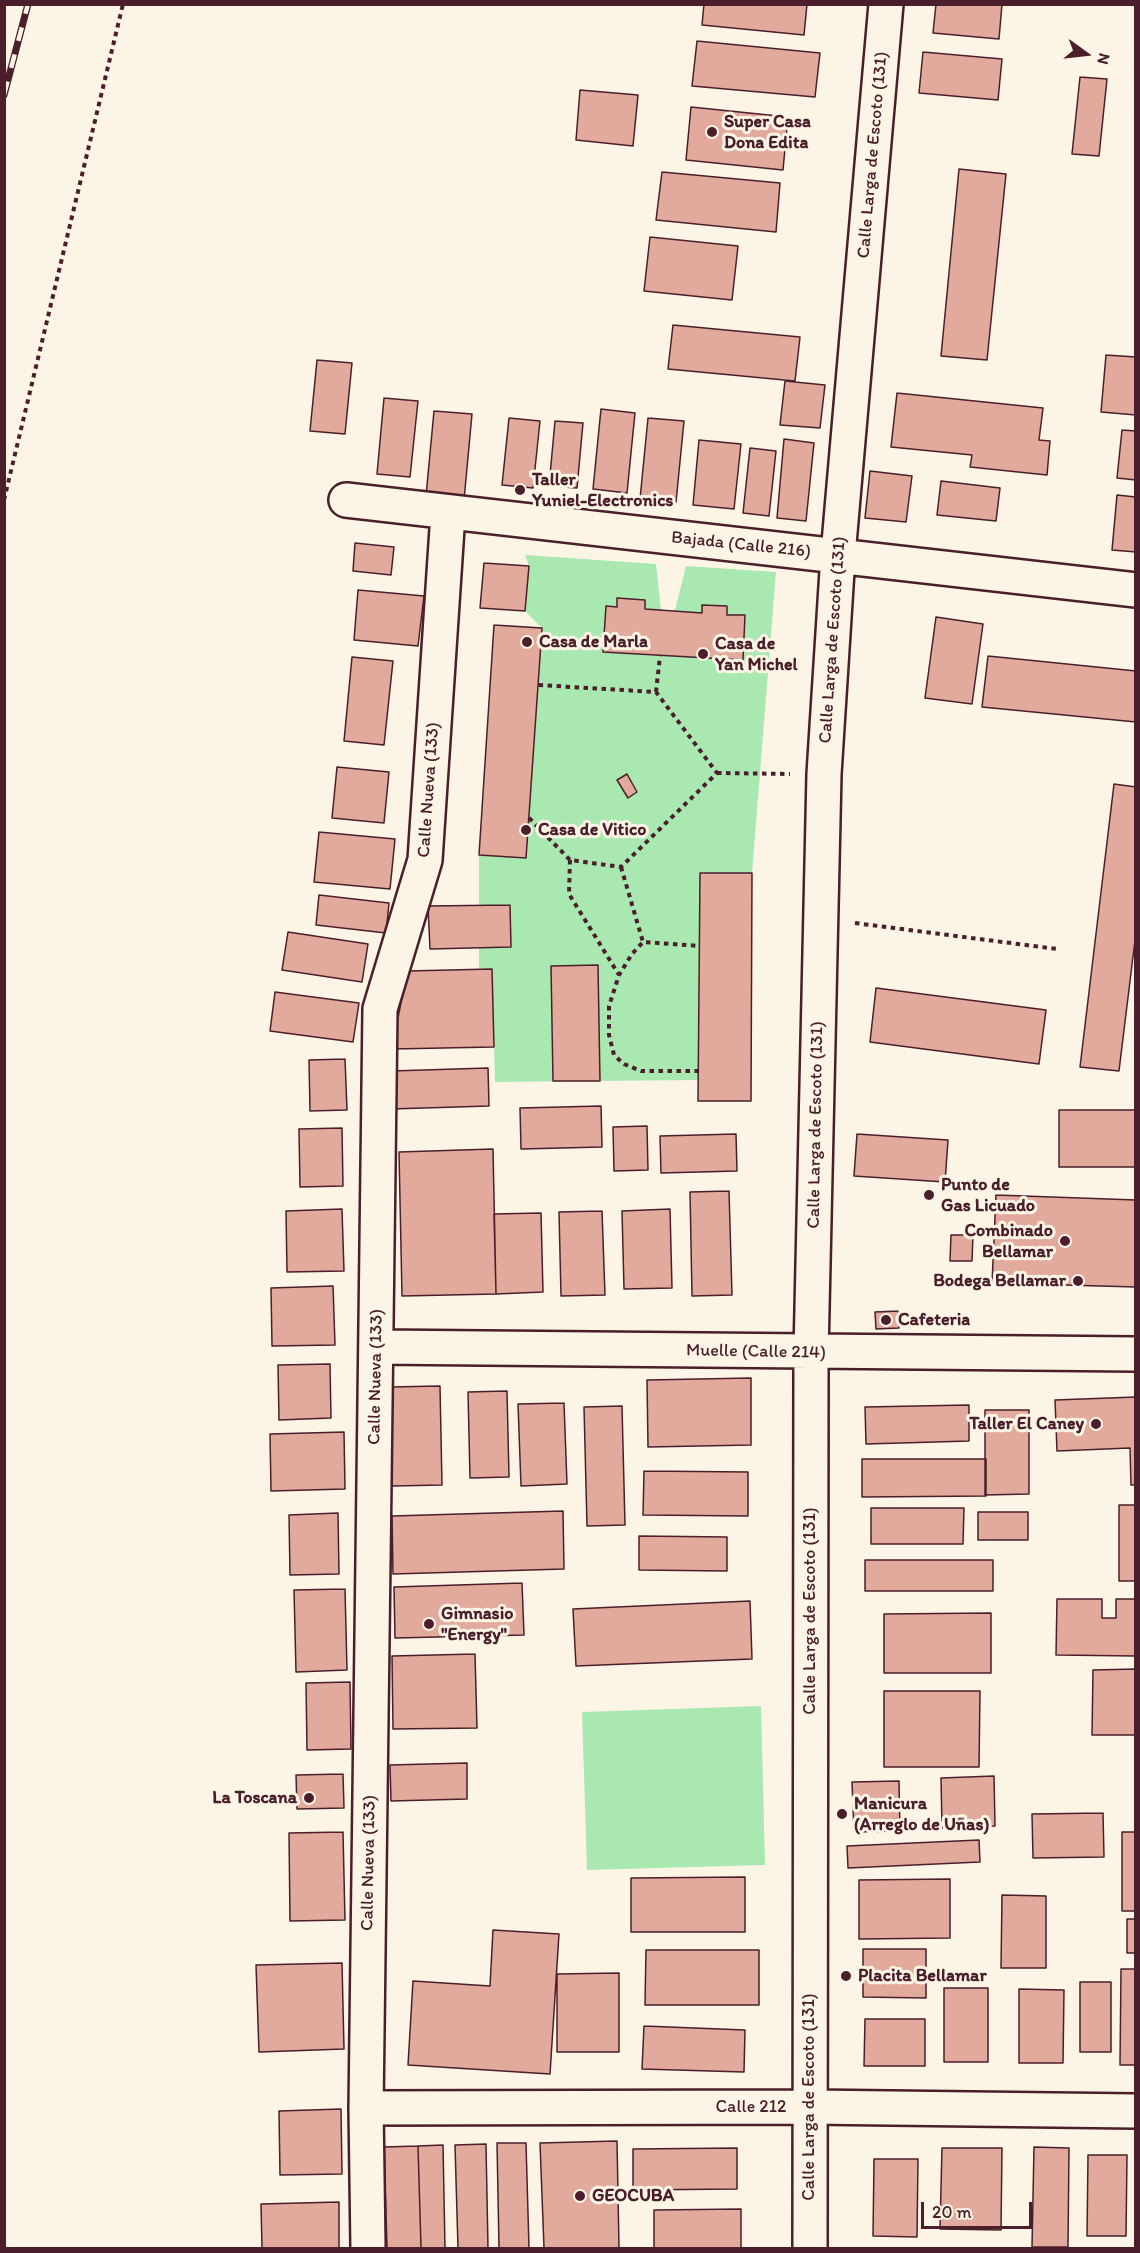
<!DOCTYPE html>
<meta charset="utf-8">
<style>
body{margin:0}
#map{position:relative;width:1140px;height:2253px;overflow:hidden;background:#fcf5e5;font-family:Itim,sans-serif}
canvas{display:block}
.frame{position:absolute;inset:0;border:6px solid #4a1f2b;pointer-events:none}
.north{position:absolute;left:1056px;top:24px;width:60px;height:60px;-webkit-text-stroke:4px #fcf5e5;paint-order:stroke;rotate:105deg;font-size:16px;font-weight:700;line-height:24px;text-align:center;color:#4a1f2b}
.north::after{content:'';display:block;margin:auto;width:21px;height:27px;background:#4a1f2b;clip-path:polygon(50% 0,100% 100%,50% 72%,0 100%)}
.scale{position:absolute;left:921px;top:2202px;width:111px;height:27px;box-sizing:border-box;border:3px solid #4a1f2b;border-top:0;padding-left:8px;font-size:18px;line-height:21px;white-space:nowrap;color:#4a1f2b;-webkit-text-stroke:4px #fcf5e5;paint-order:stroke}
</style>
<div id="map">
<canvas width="1140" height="2253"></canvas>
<div class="frame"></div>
<div class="north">N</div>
<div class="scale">20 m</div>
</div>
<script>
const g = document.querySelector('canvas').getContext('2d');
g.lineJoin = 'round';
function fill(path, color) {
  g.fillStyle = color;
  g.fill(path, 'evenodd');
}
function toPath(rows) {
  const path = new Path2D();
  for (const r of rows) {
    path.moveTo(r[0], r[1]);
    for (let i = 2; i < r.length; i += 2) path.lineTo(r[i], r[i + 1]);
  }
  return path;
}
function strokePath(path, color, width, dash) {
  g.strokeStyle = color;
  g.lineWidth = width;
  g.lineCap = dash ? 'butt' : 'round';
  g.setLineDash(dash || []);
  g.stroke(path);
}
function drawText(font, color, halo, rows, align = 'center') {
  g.font = font + ' Itim,sans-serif';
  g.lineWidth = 6;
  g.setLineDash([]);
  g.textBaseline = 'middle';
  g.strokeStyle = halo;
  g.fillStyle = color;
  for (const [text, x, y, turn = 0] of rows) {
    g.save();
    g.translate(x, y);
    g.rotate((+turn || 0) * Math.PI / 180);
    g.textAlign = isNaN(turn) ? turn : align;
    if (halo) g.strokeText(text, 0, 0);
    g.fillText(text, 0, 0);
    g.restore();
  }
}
fill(toPath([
 [525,555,656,564,661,610,675,610,686,566,776,572,752,873,700,873,699,1080,495,1082,492,969,479,969,479,948,511,947,510,905,479,906,479,854,526,857,542,628,525,611,529,566],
 [761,1706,765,1865,587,1870,582,1712]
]), '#a9e9b1');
const building = toPath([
 [704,4,807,4,804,35,702,25,704,4],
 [936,4,1002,4,999,39,933,33,936,4],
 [697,41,820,53,815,97,692,86,697,41],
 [923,52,1002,59,998,100,919,93,923,52],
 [1080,77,1107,79,1099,156,1072,154,1080,77],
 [580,90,638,95,633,146,576,140,580,90],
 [691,107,788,117,783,170,686,160,691,107],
 [959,169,1006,174,987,360,941,356,959,169],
 [662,172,780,183,776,232,656,220,662,172],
 [650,237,738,246,732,300,644,291,650,237],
 [673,325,800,337,795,381,668,369,673,325],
 [1106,355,1136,357,1136,415,1101,412,1106,355],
 [317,360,352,363,345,434,310,431,317,360],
 [785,381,825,385,820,428,780,425,785,381],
 [897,393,1043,408,1039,440,1050,441,1047,475,970,467,972,455,891,447,897,393],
 [384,398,418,401,410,477,377,474,384,398],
 [601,409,635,413,627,493,593,489,601,409],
 [434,411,472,414,464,500,426,496,434,411],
 [509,418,540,421,533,488,502,485,509,418],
 [648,418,684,421,676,502,640,499,648,418],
 [555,421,583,423,577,488,549,486,555,421],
 [1122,430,1136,431,1136,480,1117,478,1122,430],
 [784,439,814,443,806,521,777,518,784,439],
 [699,440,741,444,734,509,693,505,699,440],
 [750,448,776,451,769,516,743,513,750,448],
 [870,471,912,476,906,522,865,518,870,471],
 [941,481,1000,488,996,521,937,515,941,481],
 [1117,495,1136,497,1136,552,1112,550,1117,495],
 [355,543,394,547,391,575,353,571,355,543],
 [484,563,529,566,525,611,480,608,484,563],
 [358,590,424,596,418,646,354,640,358,590],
 [617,598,645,600,645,609,702,613,702,605,727,606,727,615,745,615,743,660,603,652,606,606,617,607,617,598],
 [936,617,983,624,972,704,925,698,936,617],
 [494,625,542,628,526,858,479,855,494,625],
 [988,656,1136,671,1136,722,982,707,988,656],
 [352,657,393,661,384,745,344,741,352,657],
 [337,767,389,772,384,823,332,818,337,767],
 [627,774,637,792,628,798,617,780,627,774],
 [1114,784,1136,787,1136,932,1119,1071,1080,1067,1114,784],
 [319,832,395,839,390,889,314,882,319,832],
 [700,873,752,873,751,1101,698,1101,700,873],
 [319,895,389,903,386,933,316,925,319,895],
 [510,905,511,947,430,949,428,906,510,905],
 [288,932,368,944,362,982,282,970,288,932],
 [598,965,600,1081,553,1081,551,966,598,965],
 [492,969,494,1047,392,1049,407,971,492,969],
 [876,988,1046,1010,1039,1064,870,1042,876,988],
 [275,992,359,1003,353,1042,270,1031,275,992],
 [345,1059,347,1110,310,1111,309,1060,345,1059],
 [488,1068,489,1106,391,1109,391,1071,488,1068],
 [601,1106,602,1147,521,1149,520,1108,601,1106],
 [1059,1110,1136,1110,1136,1167,1059,1167,1059,1110],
 [647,1126,648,1170,614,1171,613,1127,647,1126],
 [342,1128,343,1186,300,1187,299,1129,342,1128],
 [736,1134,737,1171,661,1173,660,1136,736,1134],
 [857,1134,948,1140,945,1182,854,1176,857,1134],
 [493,1149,496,1294,402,1296,399,1152,493,1149],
 [729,1191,732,1295,692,1296,690,1192,729,1191],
 [996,1195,1136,1200,1136,1287,992,1283,996,1195],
 [342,1209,344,1271,287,1272,286,1211,342,1209],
 [670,1209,672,1288,624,1289,622,1211,670,1209],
 [602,1211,605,1295,561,1296,559,1212,602,1211],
 [541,1213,543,1292,496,1294,494,1214,541,1213],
 [951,1235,973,1235,972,1261,950,1261,951,1235],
 [333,1286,335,1345,272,1346,271,1288,333,1286],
 [898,1311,899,1328,876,1329,875,1312,898,1311],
 [330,1364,331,1418,279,1420,278,1365,330,1364],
 [751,1378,751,1445,648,1447,647,1380,751,1378],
 [440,1386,442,1485,392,1486,390,1387,440,1386],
 [507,1391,509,1477,470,1478,468,1392,507,1391],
 [1136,1397,1136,1485,1131,1485,1130,1448,1057,1451,1055,1400,1136,1397],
 [564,1403,567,1484,521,1486,518,1404,564,1403],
 [969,1405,969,1441,866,1444,865,1407,969,1405],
 [622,1406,625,1525,587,1526,584,1407,622,1406],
 [985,1410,1029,1410,1029,1494,985,1495,985,1410],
 [344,1432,345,1489,271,1491,270,1434,344,1432],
 [862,1459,986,1459,986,1496,862,1497,862,1459],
 [644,1471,748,1472,748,1516,643,1515,644,1471],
 [1119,1505,1136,1505,1136,1581,1119,1581,1119,1505],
 [871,1508,964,1508,963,1544,871,1544,871,1508],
 [563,1511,564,1569,393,1574,392,1516,563,1511],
 [978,1512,1028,1512,1028,1540,978,1540,978,1512],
 [338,1513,339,1574,290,1575,289,1515,338,1513],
 [639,1536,727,1537,727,1571,639,1570,639,1536],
 [865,1560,993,1560,993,1591,865,1591,865,1560],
 [522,1583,524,1635,395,1638,394,1587,522,1583],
 [345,1589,347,1670,296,1672,294,1590,345,1589],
 [1057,1599,1102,1599,1102,1618,1116,1618,1116,1599,1136,1599,1136,1656,1056,1655,1057,1599],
 [750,1601,752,1659,576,1666,573,1609,750,1601],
 [991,1613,991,1673,884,1673,884,1614,991,1613],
 [475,1654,477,1728,393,1729,392,1656,475,1654],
 [1136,1669,1136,1735,1092,1735,1093,1670,1136,1669],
 [350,1682,351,1749,307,1750,306,1683,350,1682],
 [884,1691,980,1691,979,1767,884,1767,884,1691],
 [467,1763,467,1799,391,1801,390,1765,467,1763],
 [343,1774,344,1808,297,1809,296,1775,343,1774],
 [994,1776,995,1826,942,1828,941,1778,994,1776],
 [899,1781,900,1831,854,1832,852,1782,899,1781],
 [1103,1813,1104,1857,1033,1858,1032,1814,1103,1813],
 [343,1832,345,1920,290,1921,289,1833,343,1832],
 [1122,1832,1136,1832,1136,1911,1122,1911,1122,1832],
 [979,1840,980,1862,848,1868,847,1846,979,1840],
 [745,1877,745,1932,631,1932,631,1878,745,1877],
 [950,1879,950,1938,859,1939,859,1880,950,1879],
 [1002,1895,1046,1896,1046,1968,1001,1968,1002,1895],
 [1127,1919,1136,1919,1136,1953,1127,1953,1127,1919],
 [493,1930,559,1934,550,2074,408,2065,413,1981,490,1986,493,1930],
 [863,1949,926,1949,926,1998,863,1997,863,1949],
 [646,1950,759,1950,759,2005,645,2005,646,1950],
 [342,1963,344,2049,259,2052,256,1965,342,1963],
 [1121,1969,1136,1969,1136,2065,1120,2065,1121,1969],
 [619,1973,619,2052,557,2052,557,1974,619,1973],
 [1080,1982,1111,1982,1111,2052,1080,2052,1080,1982],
 [944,1988,988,1988,988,2062,944,2062,944,1988],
 [1019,1989,1064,1990,1063,2063,1019,2063,1019,1989],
 [865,2019,925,2019,925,2066,864,2066,865,2019],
 [644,2026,745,2030,744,2072,642,2069,644,2026],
 [341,2109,342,2174,280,2175,279,2111,341,2109],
 [617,2141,619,2248,544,2248,540,2143,617,2141],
 [497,2143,526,2143,529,2248,499,2248,497,2143],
 [486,2144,488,2248,458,2248,455,2145,486,2144],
 [443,2145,445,2248,421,2248,418,2146,443,2145],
 [418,2146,421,2248,387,2248,384,2147,418,2146],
 [1034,2147,1069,2148,1068,2247,1032,2247,1034,2147],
 [737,2148,737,2189,633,2190,633,2149,737,2148],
 [942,2148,1002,2148,1001,2230,940,2229,942,2148],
 [1088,2155,1127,2155,1126,2236,1087,2236,1088,2155],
 [874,2159,918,2159,917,2237,873,2236,874,2159],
 [339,2202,339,2248,262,2248,261,2204,339,2202],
 [741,2209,741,2248,654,2248,654,2210,741,2209]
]);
fill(building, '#e2a99d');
strokePath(building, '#4a1f2b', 1.5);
const minor = toPath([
 [346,500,1136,590],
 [376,1347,1136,1354],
 [366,2108,809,2107,1136,2111],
 [368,2248,366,2108,380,1009,425,860,448,513],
 [810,2248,811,1353,824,774,838,555,886,4]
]);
strokePath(minor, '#4a1f2b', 38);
strokePath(toPath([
 [4,500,123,4],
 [656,692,660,656],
 [717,773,790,774],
 [529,818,570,860,621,867,717,773,656,692,538,685],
 [570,860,569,894,619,975],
 [621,867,643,942],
 [855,923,1057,949],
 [699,1071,641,1071,624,1064,614,1055,609,1035,609,1006,619,975,632,954,643,942,700,946]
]), '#4a1f2b', 4, [4.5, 4.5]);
strokePath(minor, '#fcf5e5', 33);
const rail = toPath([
 [4,95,28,4]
]);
strokePath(rail, '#4a1f2b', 7);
strokePath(rail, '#fcf5e5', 4.5, [14]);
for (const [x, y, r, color] of [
 [712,132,6,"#4a1f2b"],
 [520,490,6,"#4a1f2b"],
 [527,642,6,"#4a1f2b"],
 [703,654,6,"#4a1f2b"],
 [526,830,6,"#4a1f2b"],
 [929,1195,6,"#4a1f2b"],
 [1065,1241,6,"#4a1f2b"],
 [1078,1281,6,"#4a1f2b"],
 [886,1320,6,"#4a1f2b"],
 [1096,1424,6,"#4a1f2b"],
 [429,1624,6,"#4a1f2b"],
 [309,1798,6,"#4a1f2b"],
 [842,1814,6,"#4a1f2b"],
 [846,1976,6,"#4a1f2b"],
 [580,2196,6,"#4a1f2b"]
]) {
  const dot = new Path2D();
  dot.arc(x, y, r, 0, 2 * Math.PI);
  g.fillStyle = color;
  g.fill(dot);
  strokePath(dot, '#fcf5e5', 2);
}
drawText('bold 18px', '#4a1f2b', '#fcf5e5', [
 ["Super Casa",724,122],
 ["Dona Edita",724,143],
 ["Taller",532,480],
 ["Yuniel-Electronics",532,501],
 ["Casa de Marla",539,642],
 ["Casa de",715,644],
 ["Yan Michel",715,665],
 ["Casa de Vitico",538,830],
 ["Punto de",941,1185],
 ["Gas Licuado",941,1206],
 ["Combinado",1053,1231,"right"],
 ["Bellamar",1053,1252,"right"],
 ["Bodega Bellamar",1066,1281,"right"],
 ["Cafeteria",898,1320],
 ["Taller El Caney",1084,1424,"right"],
 ["Gimnasio",441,1614],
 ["\"Energy\"",441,1635],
 ["La Toscana",297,1798,"right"],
 ["Manicura",854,1804],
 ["(Arreglo de Uñas)",854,1825],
 ["Placita Bellamar",858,1976],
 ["GEOCUBA",592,2196]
], 'left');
drawText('18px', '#4a1f2b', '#fcf5e5', [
 ["Calle Larga de Escoto (131)",873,155,-85],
 ["Bajada (Calle 216)",741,545,6],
 ["Calle Larga de Escoto (131)",833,640,-86],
 ["Calle Nueva (133)",429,790,-86],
 ["Calle Larga de Escoto (131)",816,1125,-89],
 ["Muelle (Calle 214)",756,1352,1],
 ["Calle Nueva (133)",376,1377,-89],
 ["Calle Larga de Escoto (131)",810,1611,-90],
 ["Calle Nueva (133)",369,1863,-89],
 ["Calle Larga de Escoto (131)",809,2097,-90],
 ["Calle 212",751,2107]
]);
</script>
